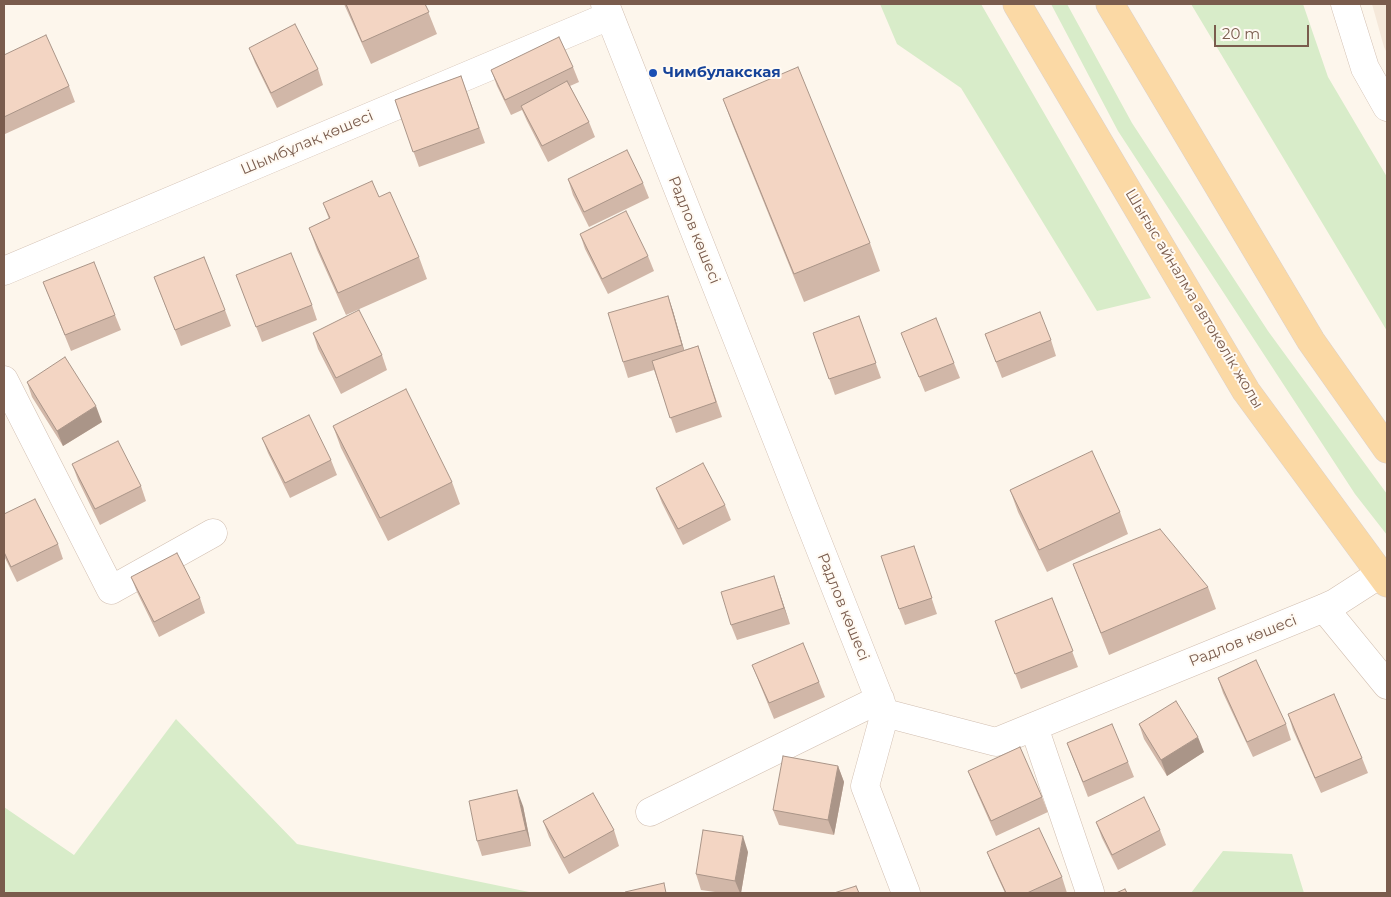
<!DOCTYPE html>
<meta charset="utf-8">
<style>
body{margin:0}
#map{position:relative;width:1391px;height:897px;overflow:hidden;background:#fdf6ec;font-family:Montserrat,sans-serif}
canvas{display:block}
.frame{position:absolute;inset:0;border:5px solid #7a5c4d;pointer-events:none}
.scale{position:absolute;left:1214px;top:25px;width:95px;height:22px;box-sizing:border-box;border:2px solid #7a5c4d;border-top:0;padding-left:6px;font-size:15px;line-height:18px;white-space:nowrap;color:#7a5c4d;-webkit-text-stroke:4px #fffaf3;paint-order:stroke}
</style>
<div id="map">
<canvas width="1391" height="897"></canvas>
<div class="frame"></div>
<div class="scale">20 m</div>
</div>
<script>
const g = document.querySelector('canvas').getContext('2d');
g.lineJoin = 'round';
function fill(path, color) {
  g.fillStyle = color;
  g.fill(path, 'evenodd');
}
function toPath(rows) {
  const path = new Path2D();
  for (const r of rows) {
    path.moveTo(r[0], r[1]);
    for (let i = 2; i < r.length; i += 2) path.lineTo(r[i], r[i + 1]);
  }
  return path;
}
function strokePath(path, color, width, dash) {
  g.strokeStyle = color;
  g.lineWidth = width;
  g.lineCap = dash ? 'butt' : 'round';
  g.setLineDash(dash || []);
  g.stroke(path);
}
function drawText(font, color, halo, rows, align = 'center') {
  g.font = font + ' Montserrat,sans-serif';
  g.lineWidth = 4;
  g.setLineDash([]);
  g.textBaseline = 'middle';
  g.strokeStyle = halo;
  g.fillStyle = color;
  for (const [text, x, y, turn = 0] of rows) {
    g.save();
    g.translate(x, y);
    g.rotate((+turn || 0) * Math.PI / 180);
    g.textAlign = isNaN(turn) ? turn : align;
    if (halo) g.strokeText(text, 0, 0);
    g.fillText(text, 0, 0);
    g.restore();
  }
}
fill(toPath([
 [1372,4,1387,4,1387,53,1384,47]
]), '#f5e8da');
fill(toPath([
 [880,4,981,4,1151,298,1097,311,961,88,897,44],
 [1051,4,1067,4,1132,123,1268,331,1387,494,1387,535,1355,494,1118,131],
 [1191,4,1303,4,1328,77,1387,177,1387,331],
 [176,719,297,844,534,893,4,893,4,807,74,855],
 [1223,851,1292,854,1304,893,1191,893]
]), '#d8ecc9');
const minor = toPath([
 [605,4,885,713],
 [1345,4,1365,68,1387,107],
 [4,271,609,16],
 [4,380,111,590,213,533],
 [1324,608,1387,685],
 [885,713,996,742,1324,608,1335,603,1380,574],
 [885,713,865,786,906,893],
 [1034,727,1090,892],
 [650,812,880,699]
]);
const major = toPath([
 [1017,4,1246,391,1387,583],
 [1110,4,1311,341,1387,449]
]);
strokePath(minor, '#d1beb0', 29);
strokePath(major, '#dad1cd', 29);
strokePath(minor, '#fff', 28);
strokePath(major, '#fbd9a5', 28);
fill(toPath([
 [344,4,425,4,437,34,371,64],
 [249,48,318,69,323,85,277,108,255,63],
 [4,55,69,86,75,102,5,134,4,132],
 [573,67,579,82,570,86,589,122,595,137,548,162,527,121,522,110,511,115,497,86,491,70],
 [461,76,485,143,419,167,395,100],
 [723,99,870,243,880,271,804,302,733,126],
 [568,179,643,183,649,198,589,227,573,195],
 [379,197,419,257,427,279,346,315,317,250,309,228,329,219,323,203],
 [580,234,648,256,654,271,608,294,585,249],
 [236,275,312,305,317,320,262,342],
 [154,277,225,310,231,326,181,346],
 [43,282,115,315,121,330,71,351],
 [668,296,673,311,684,350,698,346,722,417,676,433,654,370,628,378,623,362],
 [859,316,881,378,835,395,813,333],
 [313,333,382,355,387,370,341,394,318,349],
 [901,333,954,363,960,378,925,392],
 [985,334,1051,340,1056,356,1002,378],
 [27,382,102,422,63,446,32,397],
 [333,426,452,482,460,504,388,541,341,448],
 [262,438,331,460,337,475,290,498,268,453],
 [72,464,141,486,146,501,100,525,78,480],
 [656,488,725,505,731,520,683,545,662,503],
 [1010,490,1120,512,1128,534,1047,572,1018,512],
 [4,514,58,544,63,559,17,582,4,556],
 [914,546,937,614,905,625,899,609],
 [1073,564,1208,587,1216,609,1109,655],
 [774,576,790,624,737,640,731,625],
 [131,577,200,598,205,613,159,637,137,592],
 [1052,598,1078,667,1021,689,995,621],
 [752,665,819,682,825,697,774,719],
 [1218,678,1286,724,1291,740,1253,757,1223,693],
 [1288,714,1362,758,1368,773,1321,793,1293,730],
 [1139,724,1204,752,1167,776,1144,739],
 [1067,743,1128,762,1134,777,1088,797],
 [838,766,844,782,834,835,779,825,773,810],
 [968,771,1042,797,1048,812,996,836,974,786],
 [523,806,531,846,482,856,477,841],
 [543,821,614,830,619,846,569,874,549,837],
 [1096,822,1160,830,1166,845,1118,870,1102,838],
 [748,852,741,893,722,893,701,890,696,874],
 [987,852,1062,877,1067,893,1005,893,993,867]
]), '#d1b7a8');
fill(toPath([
 [668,296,673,311,687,360,682,345],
 [96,406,102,422,63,446,57,431],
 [774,576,790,624,784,608],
 [1198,737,1204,752,1167,776,1161,760],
 [838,766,844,782,834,835,828,820],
 [517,790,523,806,531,846,526,830],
 [743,836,748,852,741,893,740,893,735,881]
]), '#aa9588');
const building = toPath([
 [346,4,425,4,429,12,362,42,346,4],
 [295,24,318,69,271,93,249,48,295,24],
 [46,35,69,86,4,117,4,55,46,35],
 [559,37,573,67,505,100,491,70,559,37],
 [798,67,870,243,794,274,723,99,798,67],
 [461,76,479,128,413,152,395,100,461,76],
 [567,81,589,122,542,146,521,106,567,81],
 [627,150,643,183,584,212,568,179,627,150],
 [372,181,379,197,390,192,419,257,338,293,309,228,330,218,323,203,372,181],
 [626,211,648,256,602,279,580,234,626,211],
 [291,253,312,305,256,327,236,275,291,253],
 [204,257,225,310,175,330,154,277,204,257],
 [94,262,115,315,65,335,43,282,94,262],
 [668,296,682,345,623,362,608,313,668,296],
 [359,310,382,355,336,378,313,333,359,310],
 [1040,312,1051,340,996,362,985,334,1040,312],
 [859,316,876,363,829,379,813,333,859,316],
 [936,318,954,363,919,377,901,333,936,318],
 [698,346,716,402,670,418,652,361,698,346],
 [65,357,96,406,57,431,27,382,65,357],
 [406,389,452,482,380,518,333,426,406,389],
 [309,415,331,460,285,483,262,438,309,415],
 [118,441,141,486,95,509,72,464,118,441],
 [1092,451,1120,512,1039,550,1010,490,1092,451],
 [703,463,725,505,678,529,656,488,703,463],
 [35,499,58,544,11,567,4,552,4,514,35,499],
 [1160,529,1208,587,1101,633,1073,564,1160,529],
 [914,546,932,598,899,609,881,556,914,546],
 [177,553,200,598,154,622,131,577,177,553],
 [774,576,784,608,731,625,721,592,774,576],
 [1052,598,1073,651,1015,674,995,621,1052,598],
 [803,643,819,682,769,703,752,665,803,643],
 [1256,660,1286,724,1247,742,1218,678,1256,660],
 [1334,694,1362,758,1315,778,1288,714,1334,694],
 [1176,701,1198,737,1161,760,1139,724,1176,701],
 [1112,724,1128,762,1083,782,1067,743,1112,724],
 [1020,747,1042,797,991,821,968,771,1020,747],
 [783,756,838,766,828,820,773,810,783,756],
 [517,790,526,830,477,841,469,801,517,790],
 [593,793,614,830,564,858,543,821,593,793],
 [1144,797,1160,830,1112,855,1096,822,1144,797],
 [1039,828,1062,877,1027,893,1006,893,987,852,1039,828],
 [703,830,743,836,735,881,696,874,703,830],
 [664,883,666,893,625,893,625,892,664,883],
 [856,886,859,893,834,893,856,886],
 [1125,889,1127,893,1116,893,1125,889]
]);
fill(building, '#f3d5c3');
strokePath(building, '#aa9588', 1);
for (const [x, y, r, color] of [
 [653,73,5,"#1a4fb4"]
]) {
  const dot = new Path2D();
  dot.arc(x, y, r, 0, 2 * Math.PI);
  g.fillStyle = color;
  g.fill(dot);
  strokePath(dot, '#fffaf3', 2);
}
drawText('bold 15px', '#164399', '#fffaf3', [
 ["Чимбулакская",663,73]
], 'left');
drawText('15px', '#7a5c4d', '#fffaf3', [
 ["Шымбұлақ көшесі",307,143,-23],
 ["Радлов көшесі",694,230,68],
 ["Шығыс айналма автокөлік жолы",1194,299,59],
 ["Радлов көшесі",843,607,68],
 ["Радлов көшесі",1243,641,-22]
]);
</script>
